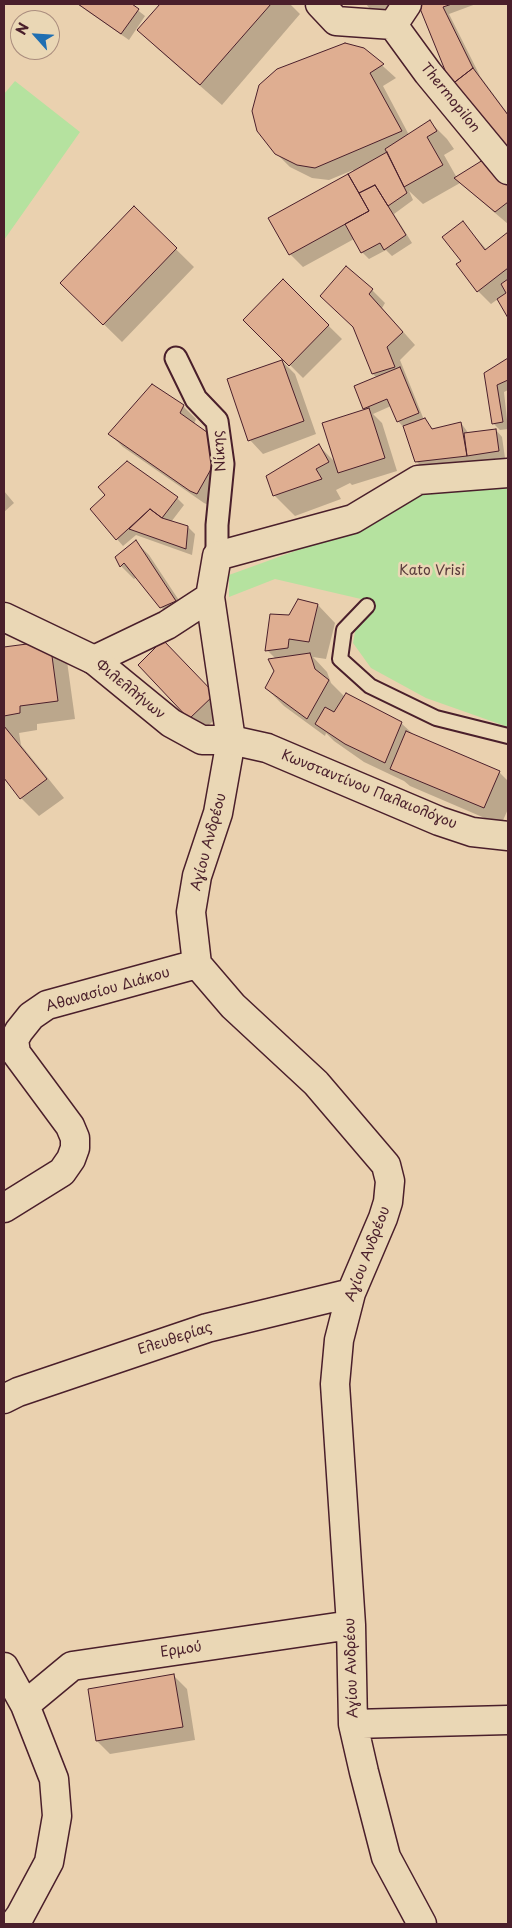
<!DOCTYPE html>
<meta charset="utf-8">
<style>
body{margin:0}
#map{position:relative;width:512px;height:1928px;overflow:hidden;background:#ead1af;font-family:"Playpen Sans",sans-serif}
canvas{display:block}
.frame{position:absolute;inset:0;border:5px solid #4a1f2b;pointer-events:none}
.north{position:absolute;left:10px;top:10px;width:50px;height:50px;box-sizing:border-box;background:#ead7b5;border:1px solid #aa8d7e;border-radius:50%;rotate:296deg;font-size:14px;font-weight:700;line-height:20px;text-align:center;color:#4a1f2b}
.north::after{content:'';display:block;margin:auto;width:18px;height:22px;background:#1f6fb2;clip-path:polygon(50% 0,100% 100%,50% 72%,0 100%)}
</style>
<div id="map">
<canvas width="512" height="1928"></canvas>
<div class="frame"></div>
<div class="north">N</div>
</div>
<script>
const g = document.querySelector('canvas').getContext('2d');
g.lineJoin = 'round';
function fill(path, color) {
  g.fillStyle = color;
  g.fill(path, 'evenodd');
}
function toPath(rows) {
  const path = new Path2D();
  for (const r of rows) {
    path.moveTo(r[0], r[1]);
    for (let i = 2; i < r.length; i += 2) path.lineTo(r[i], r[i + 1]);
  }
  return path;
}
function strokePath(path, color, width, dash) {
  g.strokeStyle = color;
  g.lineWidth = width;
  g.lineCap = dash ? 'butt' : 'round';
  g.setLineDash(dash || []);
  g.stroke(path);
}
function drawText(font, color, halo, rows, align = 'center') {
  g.font = font + ' "Playpen Sans",sans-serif';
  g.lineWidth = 5;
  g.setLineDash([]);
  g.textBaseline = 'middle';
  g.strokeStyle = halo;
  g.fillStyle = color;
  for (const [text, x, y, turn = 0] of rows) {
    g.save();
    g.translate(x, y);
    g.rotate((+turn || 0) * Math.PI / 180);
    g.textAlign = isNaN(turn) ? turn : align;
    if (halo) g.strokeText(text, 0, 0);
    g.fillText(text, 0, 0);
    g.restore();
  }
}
fill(toPath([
 [15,81,80,132,4,240,4,94],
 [508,484,508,727,426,698,371,668,353,643,361,599,275,579,229,597,229,575,364,526,407,493]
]), '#b5e29f');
fill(toPath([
 [77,4,130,4,145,16,129,40],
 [161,4,290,4,300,14,222,105,159,50,139,30],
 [366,4,394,4,374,14],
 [422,4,476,4,449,14,480,76,508,114,508,156,421,6],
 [364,49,396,78,383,86,409,135,430,122,447,139,454,149,444,155,457,178,483,161,508,184,508,224,460,183,423,204,409,191,413,200,394,214,412,243,392,256,386,250,369,259,362,252,354,239,303,267,290,254,270,218,354,172,353,170,329,180,312,178,290,167,276,153],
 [134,208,194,267,122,342,79,300],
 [463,223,487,250,508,234,508,316,498,299,491,304,478,291,463,261],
 [283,281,342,339,303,378,245,320],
 [372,290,385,303,382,308,415,345,400,360,424,420,434,430,461,423,469,434,496,430,502,437,505,458,423,468,416,461,405,429,398,421,391,406,373,414,382,423,397,471,352,485,350,483,336,490,341,499,295,516,274,495,319,446,336,463,366,410,364,408,377,378,373,374,354,327,335,309],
 [508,360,508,390,504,392,508,429,500,430,493,423,486,374],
 [282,361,295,374,316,434,263,454,250,440],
 [183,406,196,419,194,424,224,449,211,506,204,503,123,447,110,434],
 [127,463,177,498,184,505,171,522,188,527,195,534,192,555,136,535,123,546,117,539,106,495],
 [4,491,14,503,4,512],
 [136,542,149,555,188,614,174,620,161,607,137,577,134,579,121,566,116,557],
 [298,600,318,605,335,623,326,659,313,657,327,672,331,683,345,697,401,723,415,736,499,772,508,781,508,809,501,825,410,786,404,781,364,762,334,741,326,733,325,736,284,706,266,688,275,671,276,659,267,650],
 [163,642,227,707,203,731,190,718],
 [49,643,67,661,75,719,37,724,37,730,19,733,21,745,64,798,39,816,21,798,4,776,4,649],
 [174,1676,187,1689,195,1740,110,1754,97,1741]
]), '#0003');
const building = toPath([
 [78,4,132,4,139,9,121,34,78,4],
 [160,4,271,4,200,85,137,30,160,4],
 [421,4,452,4,443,7,473,68,451,85,419,6,421,4],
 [345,43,364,48,384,64,370,73,402,131,315,168,297,165,275,154,257,131,252,111,259,85,277,69,345,43],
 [473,68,508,115,508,153,451,85,473,68],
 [430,120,437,131,427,137,443,165,404,187,385,149,430,120],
 [387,152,407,193,388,206,375,185,359,193,348,174,387,152],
 [483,160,508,182,508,202,495,212,454,178,483,160],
 [348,174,369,211,289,255,268,218,348,174],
 [375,185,406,235,384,250,380,243,361,253,345,224,369,211,359,193,375,185],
 [134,206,177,248,103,325,60,283,134,206],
 [463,221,485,250,508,232,508,268,477,292,456,264,461,261,442,237,463,221],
 [346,266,373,289,369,294,403,332,387,347,395,367,372,374,353,327,320,296,346,266],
 [283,279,329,325,289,366,243,320,283,279],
 [508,279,508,318,497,299,506,293,501,284,508,279],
 [508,358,508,380,497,385,503,422,492,424,484,373,508,358],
 [282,360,304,421,248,441,227,379,282,360],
 [400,367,419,413,397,422,387,399,363,409,354,386,400,367],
 [152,384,184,405,180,413,211,435,215,462,197,494,190,491,108,434,152,384],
 [369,408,385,458,338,473,322,423,369,408],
 [425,418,432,429,461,422,467,456,415,462,403,426,425,418],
 [496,429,499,451,467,456,464,433,496,429],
 [319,444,329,462,316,469,322,479,273,496,266,476,319,444],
 [127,461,178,497,162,518,150,509,116,540,90,509,105,495,98,487,127,461],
 [150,509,162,518,188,526,186,549,129,529,150,509],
 [136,540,176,601,160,608,124,563,120,567,115,557,136,540],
 [298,599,318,604,309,642,289,639,288,648,265,651,270,614,289,615,298,599],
 [163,640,215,694,189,719,138,665,163,640],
 [50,641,58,701,20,706,20,713,4,716,4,647,50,641],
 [310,653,315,669,329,680,307,719,265,688,274,671,268,659,310,653],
 [346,693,402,722,385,763,345,744,315,724,325,707,334,712,346,693],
 [4,726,47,779,20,799,4,778,4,726],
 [406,731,500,771,484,808,390,769,406,731],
 [174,1674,183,1727,96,1741,88,1689,174,1674]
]);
fill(building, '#dfae91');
strokePath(building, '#4a1f2b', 1);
const service = toPath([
 [367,606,344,630,340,659,370,686,436,718,508,736]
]);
const pedestrian = toPath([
 [176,358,196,399,217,421,223,464,217,525,217,556]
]);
const minor = toPath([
 [320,4,336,21,393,25],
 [393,25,428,73,508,170],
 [393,25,407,4],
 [94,660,167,625,210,597],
 [4,1208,62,1172,71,1159,75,1148,75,1138,70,1126,16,1053,14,1040,19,1031,31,1016,47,1005,197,964],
 [4,1399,18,1392,207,1328,351,1293],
 [4,1667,25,1705,54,1779,57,1816,49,1862,20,1916,14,1924],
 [25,1705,72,1666,351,1625],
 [353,1724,508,1720],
 [422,1924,386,1857,364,1772,353,1724,351,1625,335,1384,339,1340,351,1293,383,1218,388,1202,390,1181,386,1165,316,1083,233,1006,197,964,191,912,197,876,218,813,231,740,210,597,217,556,353,519,418,480,508,473]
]);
const tertiary = toPath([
 [4,617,94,660,171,723,202,740,231,740,267,748,439,821,472,832,508,836]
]);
strokePath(service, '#4a1f2b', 18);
strokePath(pedestrian, '#4a1f2b', 25);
strokePath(minor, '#4a1f2b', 31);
strokePath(tertiary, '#4a1f2b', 31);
strokePath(service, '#ead7b5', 14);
strokePath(pedestrian, '#ead7b5', 21);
strokePath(minor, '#ead7b5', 28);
strokePath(tertiary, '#ead7b5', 28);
drawText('14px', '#4a1f2b', '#ead7b5', [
 ["Thermopilon",450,98,51],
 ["Νίκης",220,451,-95],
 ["Φιλελλήνων",130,690,39],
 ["Κωνσταντίνου Παλαιολόγου",369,790,22],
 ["Αγίου Ανδρέου",209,842,-75],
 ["Αθανασίου Διάκου",108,990,-16],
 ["Αγίου Ανδρέου",368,1254,-69],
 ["Ελευθερίας",175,1339,-18],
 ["Ερμού",181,1650,-8],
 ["Αγίου Ανδρέου",352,1668,-92]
]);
drawText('14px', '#5a3c3c', '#ead7b5', [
 ["Kato Vrisi",432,571]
]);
</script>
